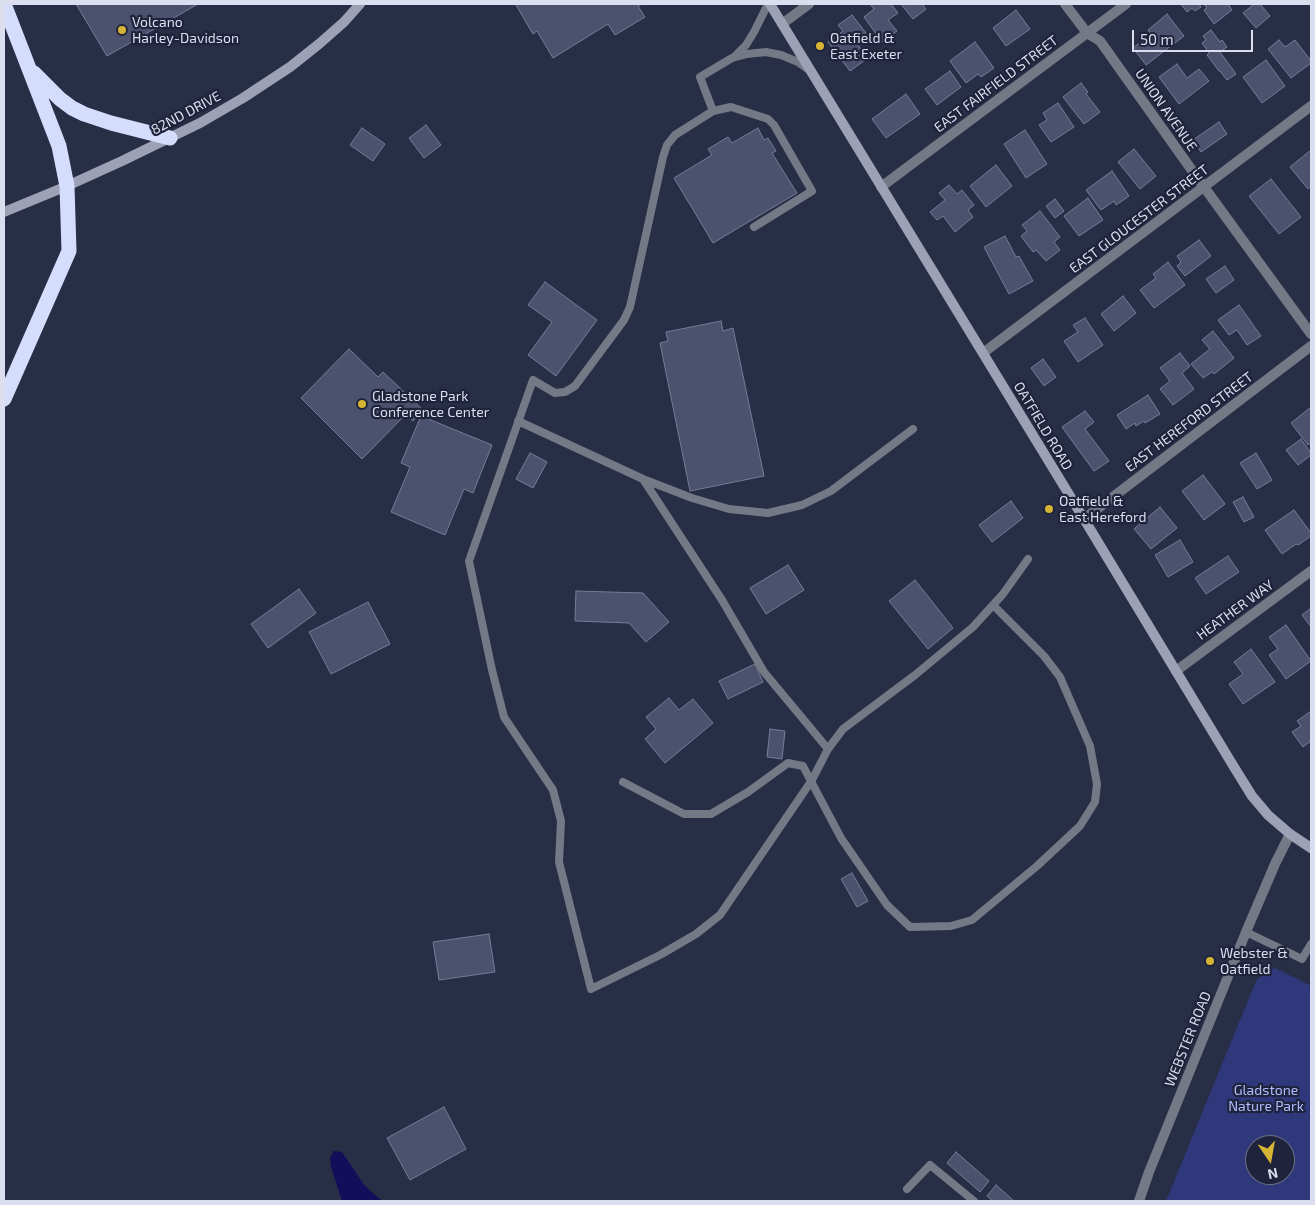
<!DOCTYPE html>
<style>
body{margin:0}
#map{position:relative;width:1315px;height:1205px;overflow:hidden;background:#292e47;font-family:"Exo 2",sans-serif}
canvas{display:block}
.frame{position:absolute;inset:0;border:5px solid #dadeee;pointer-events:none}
.north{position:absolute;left:1245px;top:1135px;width:50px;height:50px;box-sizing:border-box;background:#1f243c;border:1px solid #6a6e83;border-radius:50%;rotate:168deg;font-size:14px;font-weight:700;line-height:20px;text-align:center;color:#dadeee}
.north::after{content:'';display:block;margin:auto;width:18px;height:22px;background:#d6b534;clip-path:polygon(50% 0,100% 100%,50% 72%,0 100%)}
.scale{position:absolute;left:1132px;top:30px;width:121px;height:22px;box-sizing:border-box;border:2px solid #dadeee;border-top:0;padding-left:6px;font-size:15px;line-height:18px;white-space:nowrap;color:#dadeee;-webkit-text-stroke:4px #1f243c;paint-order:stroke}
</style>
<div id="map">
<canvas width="1315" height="1205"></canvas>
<div class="frame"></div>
<div class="north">N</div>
<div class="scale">50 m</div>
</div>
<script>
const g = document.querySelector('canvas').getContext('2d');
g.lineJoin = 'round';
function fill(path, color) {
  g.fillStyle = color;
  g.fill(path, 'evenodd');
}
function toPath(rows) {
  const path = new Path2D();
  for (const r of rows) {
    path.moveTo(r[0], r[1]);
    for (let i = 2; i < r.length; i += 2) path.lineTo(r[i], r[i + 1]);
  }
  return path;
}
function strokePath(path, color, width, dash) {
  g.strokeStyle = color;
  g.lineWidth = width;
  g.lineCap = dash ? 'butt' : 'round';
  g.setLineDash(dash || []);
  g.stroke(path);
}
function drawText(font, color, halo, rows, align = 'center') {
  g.font = font + ' "Exo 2",sans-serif';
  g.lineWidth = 4.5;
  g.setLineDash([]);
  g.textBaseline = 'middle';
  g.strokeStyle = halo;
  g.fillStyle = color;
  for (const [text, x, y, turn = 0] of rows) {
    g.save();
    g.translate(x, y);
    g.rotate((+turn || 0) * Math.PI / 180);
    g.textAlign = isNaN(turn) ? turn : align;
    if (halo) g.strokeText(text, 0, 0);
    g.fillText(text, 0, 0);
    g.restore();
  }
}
fill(toPath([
 [1275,968,1311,986,1311,1201,1166,1201,1256,981,1266,971],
 [1255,1145,1285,1145,1285,1175,1255,1175]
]), '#30387c');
fill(toPath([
 [334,1151,342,1152,365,1186,382,1201,342,1201,331,1167,330,1158]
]), '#130e59');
const building = toPath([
 [76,4,198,4,107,56,76,4],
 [518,4,642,4,638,6,645,17,615,35,608,24,553,58,537,31,533,34,516,5,518,4],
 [870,4,891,4,898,13,888,20,897,31,882,42,864,17,874,9,870,4],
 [901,4,922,4,926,9,913,19,901,4],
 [1181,4,1199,4,1201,7,1195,11,1192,8,1187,12,1181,4],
 [1204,4,1228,4,1232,10,1214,24,1204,10,1207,8,1204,4],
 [1254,4,1260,4,1270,16,1256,28,1243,13,1254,4],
 [1016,10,1030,29,1006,46,993,28,1016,10],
 [1167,14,1184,36,1146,65,1133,48,1151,34,1148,30,1167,14],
 [852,15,866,33,859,38,862,42,858,45,868,58,850,71,828,42,843,31,838,25,852,15],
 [1211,30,1220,42,1222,40,1227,47,1220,52,1236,74,1227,80,1220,71,1219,71,1207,55,1209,53,1202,43,1206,40,1203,36,1211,30],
 [1279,40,1285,47,1295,40,1311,61,1311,63,1291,78,1268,49,1279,40],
 [975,42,994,68,981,77,978,74,966,83,950,61,975,42],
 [1266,60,1285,86,1262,103,1243,77,1266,60],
 [1177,64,1187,78,1199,69,1209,81,1179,104,1159,77,1177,64],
 [950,71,961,87,937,105,925,89,950,71],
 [1081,83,1088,92,1086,94,1100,112,1084,124,1063,97,1081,83],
 [906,94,920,114,886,138,872,119,906,94],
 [1058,103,1074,127,1051,142,1039,125,1047,120,1043,113,1058,103],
 [1219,122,1227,134,1201,152,1193,140,1219,122],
 [426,125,441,145,424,158,409,138,426,125],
 [362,128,385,144,373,161,350,145,362,128],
 [758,128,764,140,768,138,776,151,772,153,797,193,713,243,674,178,712,155,708,149,728,137,732,143,758,128],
 [1025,130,1047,164,1026,178,1004,144,1025,130],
 [1134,149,1156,176,1140,189,1118,162,1134,149],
 [1311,150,1311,186,1308,189,1290,167,1311,150],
 [996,165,1012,186,986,207,970,186,996,165],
 [1112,171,1129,196,1116,205,1114,201,1101,210,1086,190,1112,171],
 [1271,179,1301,217,1279,234,1249,196,1271,179],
 [949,185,957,194,962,190,974,205,968,210,973,217,955,232,943,216,937,220,930,212,945,200,939,193,949,185],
 [1088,198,1103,220,1079,236,1064,216,1088,198],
 [1055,199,1064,211,1055,218,1046,206,1055,199],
 [1040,211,1060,237,1054,242,1060,250,1046,261,1036,250,1033,252,1021,236,1027,231,1022,225,1040,211],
 [1005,236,1016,257,1019,256,1033,281,1009,294,984,247,1005,236],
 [1199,240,1211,256,1185,276,1177,266,1181,262,1177,256,1199,240],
 [1168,262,1185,285,1154,308,1140,290,1156,278,1153,274,1168,262],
 [1225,266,1234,280,1216,293,1206,279,1225,266],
 [545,282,597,320,556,376,528,355,552,322,528,305,545,282],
 [1123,296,1136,313,1114,331,1101,314,1123,296],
 [1239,305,1261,336,1247,345,1237,330,1229,335,1218,320,1239,305],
 [1085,318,1103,345,1078,362,1064,341,1078,332,1073,325,1085,318],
 [721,321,723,331,733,328,764,476,690,491,660,343,668,341,666,332,721,321],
 [1213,331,1234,358,1214,374,1212,372,1203,378,1191,364,1210,349,1202,340,1213,331],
 [349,349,378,377,383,372,423,410,413,421,406,414,362,459,301,398,349,349],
 [1180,353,1190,366,1182,373,1194,389,1173,405,1160,389,1170,381,1160,368,1180,353],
 [1043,359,1056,377,1044,386,1031,368,1043,359],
 [1148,395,1160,414,1145,423,1144,421,1136,426,1135,423,1126,429,1117,415,1148,395],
 [1311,407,1311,443,1308,445,1291,423,1311,407],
 [1085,411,1094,422,1085,429,1109,461,1094,471,1062,427,1085,411],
 [421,416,492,445,473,493,464,489,445,535,391,512,410,467,401,463,421,416],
 [1301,439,1311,453,1311,455,1298,465,1286,450,1301,439],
 [530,453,547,462,533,488,516,479,530,453],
 [1256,453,1272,480,1257,489,1240,463,1256,453],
 [1203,475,1225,504,1204,520,1182,491,1203,475],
 [1243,497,1254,517,1244,522,1233,502,1243,497],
 [1011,501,1023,518,992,542,979,525,1011,501],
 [1160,507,1177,528,1151,549,1134,529,1160,507],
 [1294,510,1311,533,1311,536,1298,545,1296,544,1282,554,1265,530,1294,510],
 [1180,540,1193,562,1168,577,1155,555,1180,540],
 [1228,556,1239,572,1206,594,1195,578,1228,556],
 [788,565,804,590,766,614,750,588,788,565],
 [915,580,953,628,928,649,889,601,915,580],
 [299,589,316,613,268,648,251,624,299,589],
 [576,591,643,593,669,622,646,642,629,623,575,621,576,591],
 [368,602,390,644,331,674,309,632,368,602],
 [1311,608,1311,627,1302,615,1311,608],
 [1286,625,1311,661,1286,679,1269,655,1278,649,1269,637,1286,625],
 [1251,649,1275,682,1243,704,1229,684,1243,674,1234,662,1251,649],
 [755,664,763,682,728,699,719,681,755,664],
 [669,698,679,710,693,699,713,723,665,763,645,739,656,729,646,717,669,698],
 [1311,711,1311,741,1303,747,1292,732,1301,726,1297,721,1311,711],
 [770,729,785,731,782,759,767,757,770,729],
 [852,873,868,901,857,907,841,879,852,873],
 [489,934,495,972,439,980,433,942,489,934],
 [444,1107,466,1149,410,1180,387,1138,444,1107],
 [956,1152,989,1181,980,1192,947,1163,956,1152],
 [996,1185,1014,1201,993,1201,987,1196,996,1185]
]);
fill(building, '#4c526d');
strokePath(building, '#757c99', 1);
strokePath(toPath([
 [734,57,746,45,754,32,768,4],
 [809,70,798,62,781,55,766,52,747,54,732,58,700,77,713,111,675,135,667,145,663,157,630,307,624,320,575,386,565,392,555,393,533,380,469,561,492,670,504,717,553,790,561,821,559,862,591,989,660,955,696,934,720,915,812,780,828,749,843,729,915,675,973,627,1003,594,1028,559],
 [713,111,731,107,768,119,774,125,812,191,754,227],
 [518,421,643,479,722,600,764,672,828,749],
 [643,479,692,498,729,509,768,513,802,505,831,491,913,429],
 [623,782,684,814,711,814,748,792,788,763,803,766,841,838,887,905,910,927,951,926,972,920,1037,866,1080,826,1095,802,1097,784,1090,746,1060,677,1044,656,993,605],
 [1246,932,1302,959,1311,944],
 [907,1189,930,1165,974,1201]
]), '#757885', 8);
strokePath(toPath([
 [1065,4,1087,33,1100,41,1196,176,1311,334],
 [782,24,809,4],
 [881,187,1126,4],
 [1176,671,1311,571]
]), '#757885', 10);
strokePath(toPath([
 [983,353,1311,106],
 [1084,519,1311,346],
 [1139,1201,1149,1172,1246,932,1275,864,1290,834]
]), '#757885', 10);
strokePath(toPath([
 [770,4,1084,519,1234,767,1252,796,1268,815,1290,834,1311,848],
 [4,212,67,186,122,161,200,123,243,98,290,67,319,44,344,22,360,4]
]), '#9ca1b6', 10);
strokePath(toPath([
 [34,73,60,99,72,108,84,114,111,123,170,138],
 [4,399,69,251,67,186,59,146,4,4]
]), '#d5ddfd', 15);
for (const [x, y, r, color] of [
 [122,30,5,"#d6b534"],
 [820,46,5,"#d6b534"],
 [362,404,5,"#d6b534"],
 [1049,509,5,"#d6b534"],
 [1210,961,5,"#d6b534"]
]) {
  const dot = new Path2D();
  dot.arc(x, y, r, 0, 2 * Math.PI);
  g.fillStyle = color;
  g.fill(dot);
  strokePath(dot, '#1f243c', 2);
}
drawText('14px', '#dadeee', '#1f243c', [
 ["Volcano",132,22],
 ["Harley-Davidson",132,38],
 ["Oatfield &",830,38],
 ["East Exeter",830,54],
 ["Gladstone Park",372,396],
 ["Conference Center",372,412],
 ["Oatfield &",1059,501],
 ["East Hereford",1059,517],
 ["Webster &",1220,953],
 ["Oatfield",1220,969]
], 'left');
drawText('14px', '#dadeee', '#1f243c', [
 ["EAST FAIRFIELD STREET",996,84,-37],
 ["UNION AVENUE",1166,110,55],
 ["82ND DRIVE",186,113,-28],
 ["EAST GLOUCESTER STREET",1139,219,-37],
 ["EAST HEREFORD STREET",1189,422,-37],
 ["OATFIELD ROAD",1043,426,59],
 ["HEATHER WAY",1235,610,-36],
 ["WEBSTER ROAD",1188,1039,-68]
]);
drawText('14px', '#aebdfe', '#1f243c', [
 ["Gladstone",1266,1090],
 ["Nature Park",1266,1106]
]);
</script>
